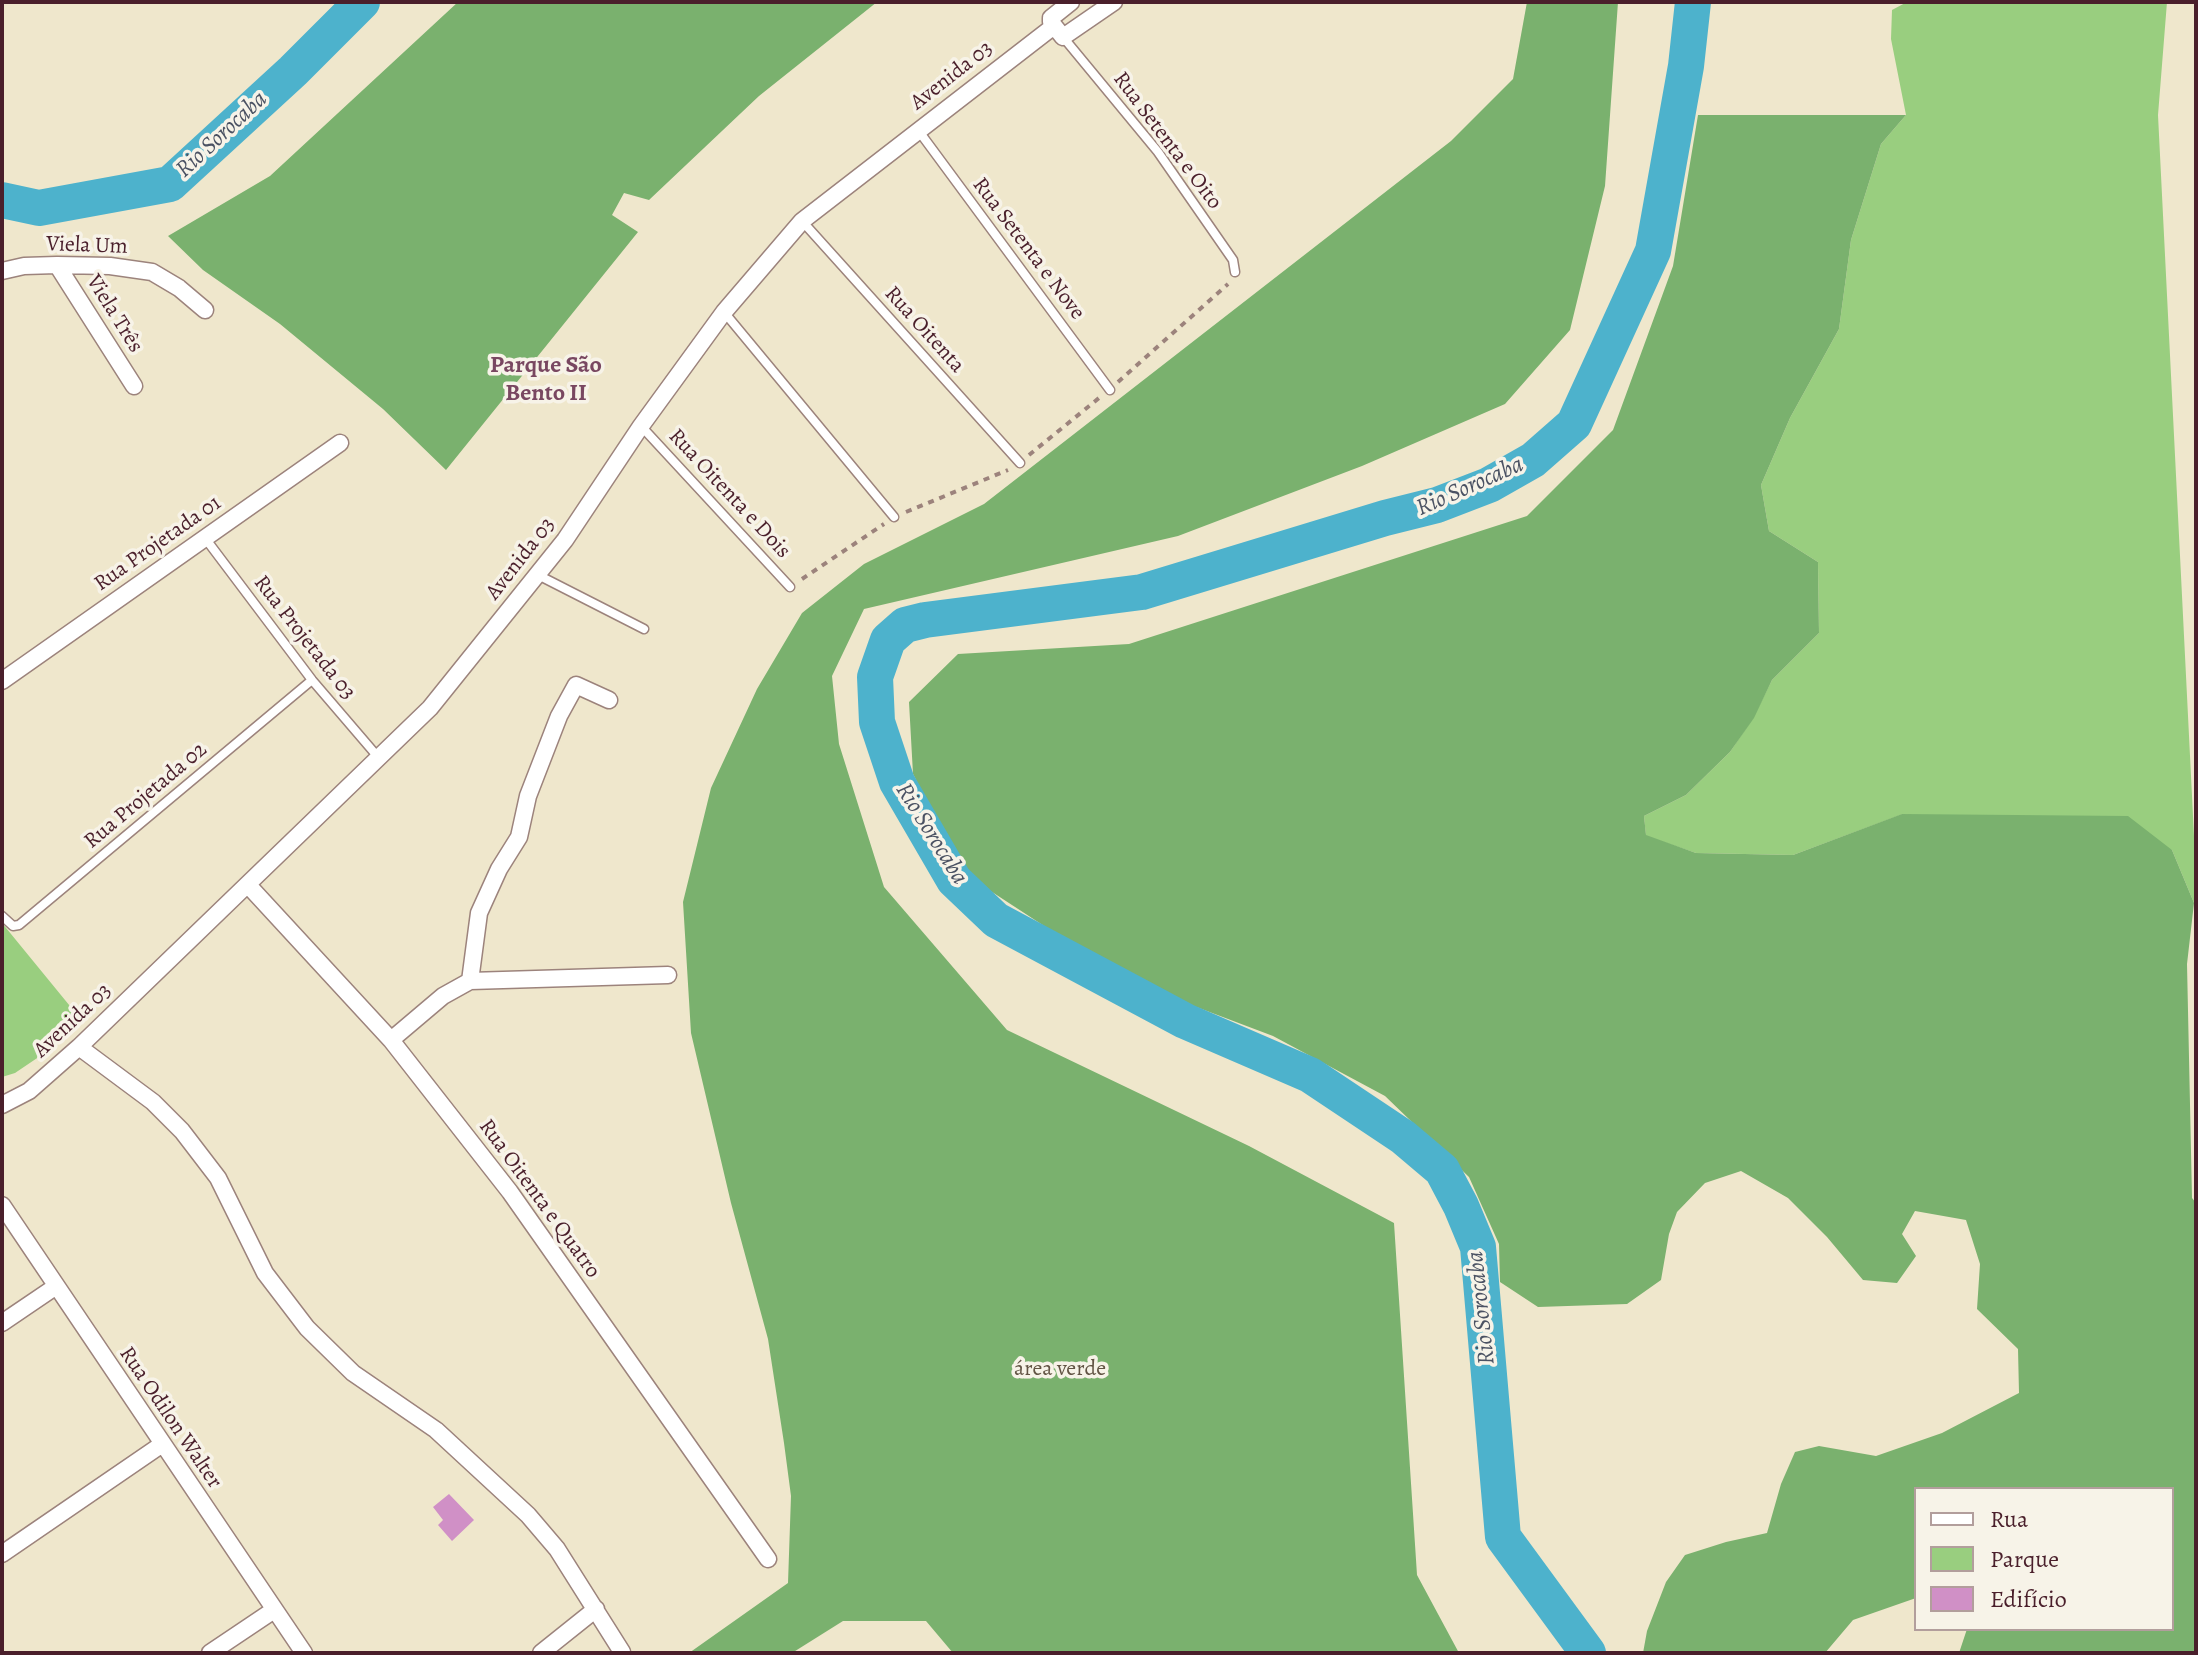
<!DOCTYPE html>
<meta charset="utf-8">
<style>
body{margin:0}
#map{position:relative;width:2198px;height:1655px;overflow:hidden;background:#efe7cc;font-family:Alegreya,serif}
canvas{display:block}
.frame{position:absolute;inset:0;border:4px solid #4a1f2b;pointer-events:none}
.legend{position:absolute;left:1914px;top:1487px;width:260px;height:144px;box-sizing:border-box;background:#f7f3e8;border:2px solid #b29e9c;margin:0;padding:10px 14px;list-style:none;font-size:24px;color:#4a1f2b}
.legend li{display:flex;align-items:center;gap:16px;height:40px}
.legend b{width:40px;border:2px solid #b29e9c}
</style>
<div id="map">
<canvas width="2198" height="1655"></canvas>
<div class="frame"></div>
<ul class="legend">
<li><b style="height:10px;background:#fff"></b>Rua</li>
<li><b style="height:22px;background:#99ce7f"></b>Parque</li>
<li><b style="height:22px;background:#d090c6"></b>Edifício</li>
</ul>
</div>
<script>
const g = document.querySelector('canvas').getContext('2d');
g.lineJoin = 'round';
function fill(path, color) {
  g.fillStyle = color;
  g.fill(path, 'evenodd');
}
function toPath(rows) {
  const path = new Path2D();
  for (const r of rows) {
    path.moveTo(r[0], r[1]);
    for (let i = 2; i < r.length; i += 2) path.lineTo(r[i], r[i + 1]);
  }
  return path;
}
function strokePath(path, color, width, dash) {
  g.strokeStyle = color;
  g.lineWidth = width;
  g.lineCap = dash ? 'butt' : 'round';
  g.setLineDash(dash || []);
  g.stroke(path);
}
function drawText(font, color, halo, rows, align = 'center') {
  g.font = font + ' Alegreya,serif';
  g.lineWidth = 7;
  g.setLineDash([]);
  g.textBaseline = 'middle';
  g.strokeStyle = halo;
  g.fillStyle = color;
  for (const [text, x, y, turn = 0] of rows) {
    g.save();
    g.translate(x, y);
    g.rotate((+turn || 0) * Math.PI / 180);
    g.textAlign = isNaN(turn) ? turn : align;
    if (halo) g.strokeText(text, 0, 0);
    g.fillText(text, 0, 0);
    g.restore();
  }
}
fill(toPath([
 [1907,2,2167,2,2158,115,2196,876,2194,903,2172,850,1903,814,1793,855,1696,853,1646,836,1644,816,1686,795,1730,752,1753,718,1772,680,1819,633,1818,562,1769,531,1761,485,1790,418,1839,329,1851,240,1881,144,1906,115,1891,39,1892,10],
 [2,923,83,1022,52,1048,15,1073,2,1077]
]), '#99ce7f');
fill(toPath([
 [458,2,877,2,759,96,649,200,624,193,612,215,638,232,446,470,383,409,280,324,203,270,168,236,270,176],
 [1527,2,1618,2,1605,186,1570,330,1505,404,1362,466,1178,536,864,609,832,676,839,744,884,887,1007,1030,1249,1146,1394,1223,1417,1575,1459,1653,953,1653,926,1621,843,1621,792,1653,689,1653,788,1583,791,1496,784,1443,768,1339,731,1203,691,1033,683,902,711,788,757,689,802,613,864,564,984,504,1451,141,1513,79],
 [1698,115,1906,115,1881,144,1851,240,1839,329,1790,418,1761,485,1769,531,1818,562,1819,633,1772,680,1754,718,1730,752,1686,795,1644,816,1646,835,1696,853,1793,855,1902,814,2128,816,2172,850,2194,903,2187,964,2192,1198,2196,1203,2196,1653,1959,1653,1967,1629,2172,1629,2172,1489,1916,1489,1916,1598,1853,1620,1825,1653,1643,1653,1647,1631,1666,1582,1685,1555,1726,1542,1767,1533,1781,1484,1795,1452,1819,1446,1876,1456,1942,1433,2019,1393,2018,1349,1977,1309,1980,1264,1966,1220,1915,1211,1902,1234,1916,1256,1897,1283,1863,1280,1827,1237,1788,1198,1741,1171,1705,1183,1677,1212,1669,1234,1661,1280,1627,1304,1538,1307,1500,1282,1499,1244,1469,1177,1385,1096,1273,1036,1191,1005,1084,952,966,875,913,774,909,702,958,654,1129,644,1527,516,1613,430,1673,266]
]), '#7ab16e');
strokePath(toPath([
 [2,200,39,208,170,184,293,71,362,2],
 [1588,1653,1503,1537,1478,1247,1461,1206,1442,1170,1403,1137,1310,1075,1185,1021,996,920,954,880,897,782,877,722,875,677,888,640,905,625,925,620,1142,592,1385,518,1437,505,1489,485,1533,460,1574,424,1653,251,1686,66,1693,2]
]), '#4db2cc', 36);
fill(toPath([
 [449,1494,474,1520,452,1541,438,1525,443,1520,433,1507]
]), '#d090c6');
const lane = toPath([
 [1063,37,1158,152,1233,260,1235,272],
 [918,130,1110,390],
 [802,221,1020,463],
 [724,312,894,517],
 [641,426,790,587],
 [205,538,312,680,378,757],
 [538,575,644,629],
 [2,916,13,926,19,925,312,680]
]);
const street = toPath([
 [1071,2,1051,18,1051,22,1063,37,1114,2],
 [57,265,134,386],
 [2,271,24,266,57,265,110,266,152,272,179,288,205,310],
 [2,681,340,443],
 [248,885,391,1040,510,1192,768,1559],
 [470,981,479,913,499,869,519,837,528,796,559,716,576,685,609,700],
 [391,1040,443,996,470,981,668,975],
 [79,1047,153,1102,182,1131,218,1178,265,1273,307,1328,353,1373,436,1430,528,1515,557,1549,622,1652],
 [2,1105,29,1091,79,1047,430,708,565,540,641,426,724,312,802,221,1054,26],
 [2,1205,304,1653],
 [2,1323,55,1287],
 [2,1554,161,1445],
 [210,1653,274,1610],
 [541,1653,596,1609]
]);
strokePath(lane, '#9c837c', 11);
strokePath(street, '#9c837c', 19);
strokePath(toPath([
 [1118,382,1228,284],
 [1029,455,1099,398],
 [906,512,1008,470],
 [802,579,884,524]
]), '#9c837c', 4, [6, 6]);
strokePath(lane, '#fff', 8);
strokePath(street, '#fff', 16);
drawText('22px', '#4a1f2b', '#f7f3e8', [
 ["Avenida 03",952,76,-38],
 ["Rua Setenta e Oito",1167,141,53],
 ["Viela Um",87,246,2],
 ["Rua Setenta e Nove",1028,249,53],
 ["Viela Três",114,314,58],
 ["Rua Oitenta",924,330,48],
 ["Rua Oitenta e Dois",729,494,47],
 ["Rua Projetada 01",158,544,-35],
 ["Avenida 03",521,559,-52],
 ["Rua Projetada 03",304,638,52],
 ["Rua Projetada 02",146,796,-40],
 ["Avenida 03",73,1021,-43],
 ["Rua Oitenta e Quatro",539,1199,54],
 ["Rua Odilon Walter",170,1418,56]
]);
drawText('22px', '#625444', '#f7f3e8', [
 ["área verde",1060,1370]
]);
drawText('italic 24px', '#4b5263', '#f7f3e8', [
 ["Rio Sorocaba",222,135,-43],
 ["Rio Sorocaba",1470,487,-24],
 ["Rio Sorocaba",931,834,58],
 ["Rio Sorocaba",1482,1308,-96]
]);
drawText('bold 24px', '#794761', '#f7f3e8', [
 ["Parque São",546,366],
 ["Bento II",546,394]
]);
</script>
